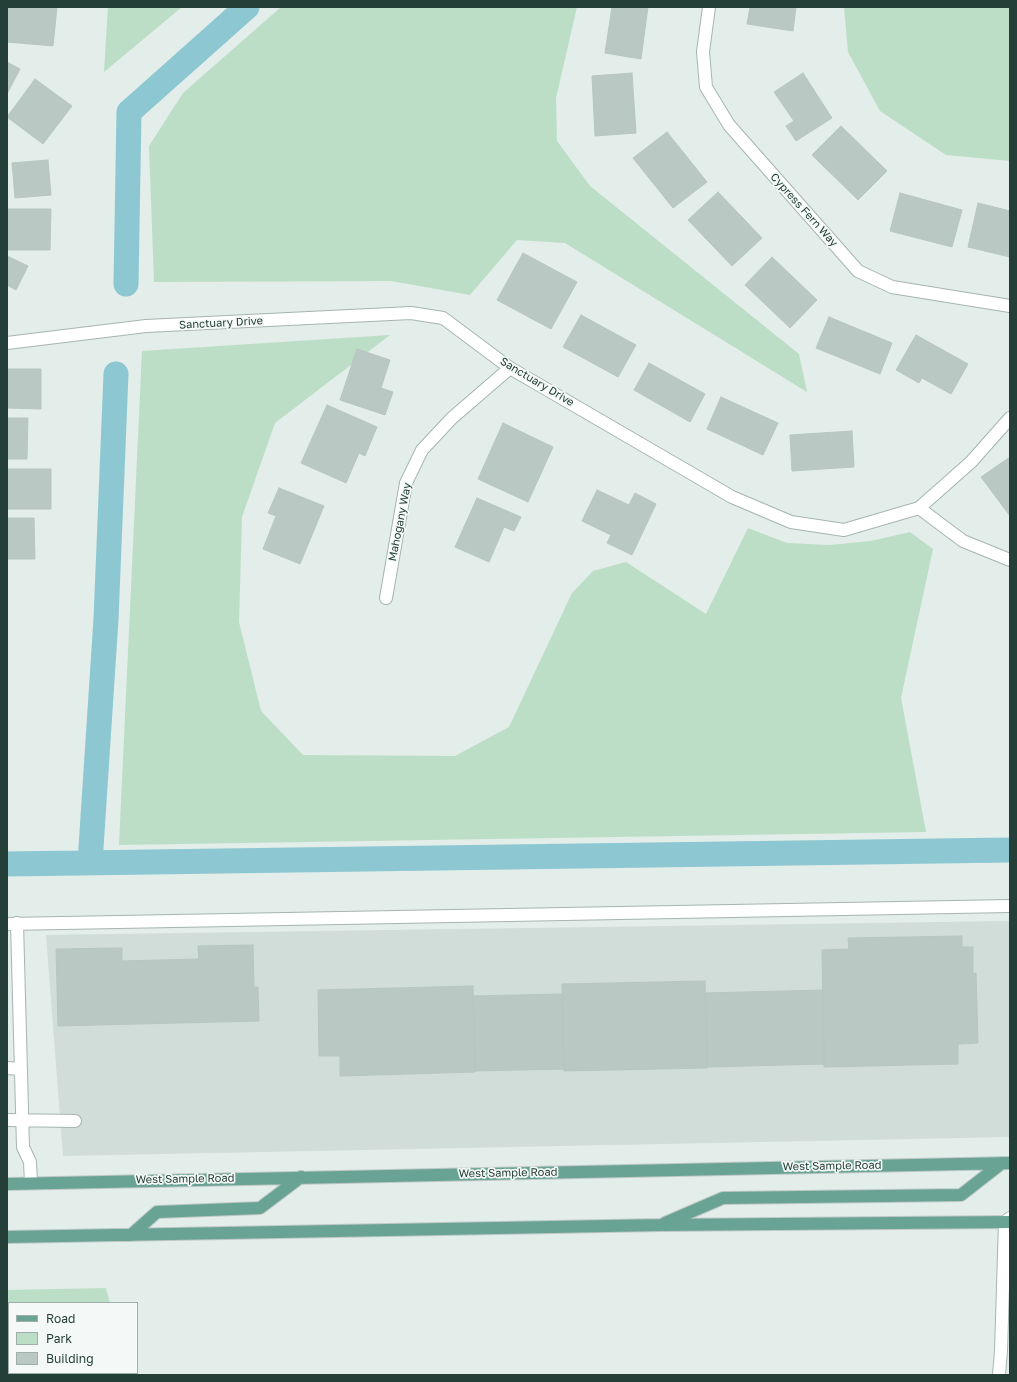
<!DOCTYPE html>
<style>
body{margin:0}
#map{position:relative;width:1017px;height:1382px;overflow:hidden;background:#e3ede9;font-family:"Golos Text",sans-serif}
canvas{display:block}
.frame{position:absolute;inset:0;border:8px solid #233f37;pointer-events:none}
.legend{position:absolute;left:8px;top:1302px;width:130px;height:72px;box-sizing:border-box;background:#f4f9f7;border:1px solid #a0afaa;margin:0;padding:5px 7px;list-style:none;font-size:12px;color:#233f37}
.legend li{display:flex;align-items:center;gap:8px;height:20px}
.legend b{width:20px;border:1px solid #a0afaa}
</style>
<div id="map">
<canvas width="1017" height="1382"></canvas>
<div class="frame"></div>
<ul class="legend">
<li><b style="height:5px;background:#68a394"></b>Road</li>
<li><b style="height:11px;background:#bcdec6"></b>Park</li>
<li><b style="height:11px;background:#b9c8c2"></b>Building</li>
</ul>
</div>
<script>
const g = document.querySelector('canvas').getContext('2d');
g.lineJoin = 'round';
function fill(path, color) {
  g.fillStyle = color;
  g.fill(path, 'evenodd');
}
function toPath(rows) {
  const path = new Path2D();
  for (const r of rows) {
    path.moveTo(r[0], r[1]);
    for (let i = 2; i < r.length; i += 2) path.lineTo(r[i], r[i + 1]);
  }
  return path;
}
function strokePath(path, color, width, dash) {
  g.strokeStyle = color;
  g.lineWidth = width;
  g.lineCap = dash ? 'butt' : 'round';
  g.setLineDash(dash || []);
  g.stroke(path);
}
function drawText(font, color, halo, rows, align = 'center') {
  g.font = font + ' "Golos Text",sans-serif';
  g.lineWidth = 3.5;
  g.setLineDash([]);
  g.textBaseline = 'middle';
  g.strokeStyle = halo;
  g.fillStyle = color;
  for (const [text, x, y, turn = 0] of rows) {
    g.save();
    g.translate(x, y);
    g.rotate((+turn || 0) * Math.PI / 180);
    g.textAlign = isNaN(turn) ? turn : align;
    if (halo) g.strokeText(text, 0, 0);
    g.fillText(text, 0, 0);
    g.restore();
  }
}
fill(toPath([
 [1010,921,1010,1137,63,1156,46,935]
]), '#d1ddd8');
fill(toPath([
 [108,7,182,7,104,72],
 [281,7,577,7,556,98,557,141,590,186,799,354,807,392,565,243,517,240,470,295,391,281,154,282,149,146,183,93],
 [844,7,1010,7,1010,161,946,155,880,111,848,52],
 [390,335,275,423,242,517,239,622,261,711,303,755,455,756,509,727,572,593,593,571,626,562,706,614,748,528,787,543,829,545,871,541,910,532,933,549,901,698,926,832,119,845,142,351],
 [106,1288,110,1303,9,1303,9,1373,128,1373,129,1375,7,1375,7,1290]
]), '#bcdec6');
strokePath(toPath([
 [126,284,129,112,247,7],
 [90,863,106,619,116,374],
 [7,864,1010,850]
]), '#8cc7d2', 25);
const building = toPath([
 [7,7,57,7,53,46,7,42,7,7],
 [612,7,648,7,641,59,605,53,612,7],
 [750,7,796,7,793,31,747,24,750,7],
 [7,62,20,69,7,94,7,62],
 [632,73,636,133,595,136,592,76,632,73],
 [803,73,832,118,796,141,786,126,794,121,774,92,803,73],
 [35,79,72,106,43,144,7,117,35,79],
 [841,126,887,171,858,200,812,155,841,126],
 [667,132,707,182,673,208,633,158,667,132],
 [48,160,51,195,15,198,12,163,48,160],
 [718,192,762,238,732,266,688,220,718,192],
 [900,193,962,210,952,247,890,231,900,193],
 [978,203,1010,211,1010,257,968,247,978,203],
 [7,209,51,209,50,250,7,250,7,209],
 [523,253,577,282,551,329,497,300,523,253],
 [7,256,28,266,16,290,7,285,7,256],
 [772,257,817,300,790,328,745,285,772,257],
 [581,315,636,345,618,377,563,347,581,315],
 [829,317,892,343,880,374,816,348,829,317],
 [916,335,968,364,951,394,922,378,919,383,896,370,916,335],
 [357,349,390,360,381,388,393,392,385,415,340,400,357,349],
 [649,363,705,394,690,422,634,390,649,363],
 [7,369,41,369,41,409,7,408,7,369],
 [721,397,778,423,763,455,707,429,721,397],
 [327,405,377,427,365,456,359,453,346,483,301,463,327,405],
 [7,418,28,418,27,459,7,459,7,418],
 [503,423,553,447,528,502,478,479,503,423],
 [852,431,854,467,792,471,790,435,852,431],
 [1010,457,1010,516,981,477,1010,457],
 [7,469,51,469,51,509,7,509,7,469],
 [279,488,324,506,300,564,263,549,276,516,268,513,279,488],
 [597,490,629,505,635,493,656,504,632,555,607,543,611,535,582,521,597,490],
 [477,498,521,517,514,531,504,527,489,562,455,547,477,498],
 [7,518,34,518,35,559,7,559,7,518],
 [962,936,962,947,973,947,973,974,976,973,978,1043,958,1044,958,1064,824,1067,822,950,849,949,848,938,962,936],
 [253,945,254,987,258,987,259,1021,58,1026,56,949,122,948,122,961,199,959,198,946,253,945],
 [705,981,707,1068,564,1071,562,984,705,981],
 [473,986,475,1072,340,1076,340,1056,319,1056,318,990,473,986],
 [823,990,824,1064,707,1067,706,993,823,990],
 [562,994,564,1069,475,1071,473,996,562,994]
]);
fill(building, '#b9c8c2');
strokePath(building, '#b6c7c0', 1);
const minor = toPath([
 [709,7,703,52,706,87,729,125,858,271,892,287,1010,306],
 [7,343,146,326,411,313,443,318,510,368,732,497,791,522,844,530,919,508,971,462,1010,418],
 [919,508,963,541,1010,560],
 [386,598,406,483,422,450,452,418,510,368],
 [17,923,23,1147,30,1162,31,1183],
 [7,924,1010,906],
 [7,1068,21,1069],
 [7,1120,75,1121],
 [999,1375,1001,1351,1005,1222,1010,1218]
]);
const major = toPath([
 [7,1184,1010,1163],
 [665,1223,723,1198,961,1195,1002,1163],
 [131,1235,157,1212,260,1208,301,1177],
 [7,1237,661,1225,1010,1222]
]);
strokePath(minor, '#a6b5b0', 14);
strokePath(major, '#c1c9c7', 14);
strokePath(minor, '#fff', 12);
strokePath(major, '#68a394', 12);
drawText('11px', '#233f37', '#f4f9f7', [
 ["Cypress Fern Way",804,210,48],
 ["Sanctuary Drive",221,323,-3],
 ["Sanctuary Drive",537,382,31],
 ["Mahogany Way",400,522,-79],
 ["West Sample Road",832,1166,-1],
 ["West Sample Road",508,1173,-1],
 ["West Sample Road",185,1179,-1]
]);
</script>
